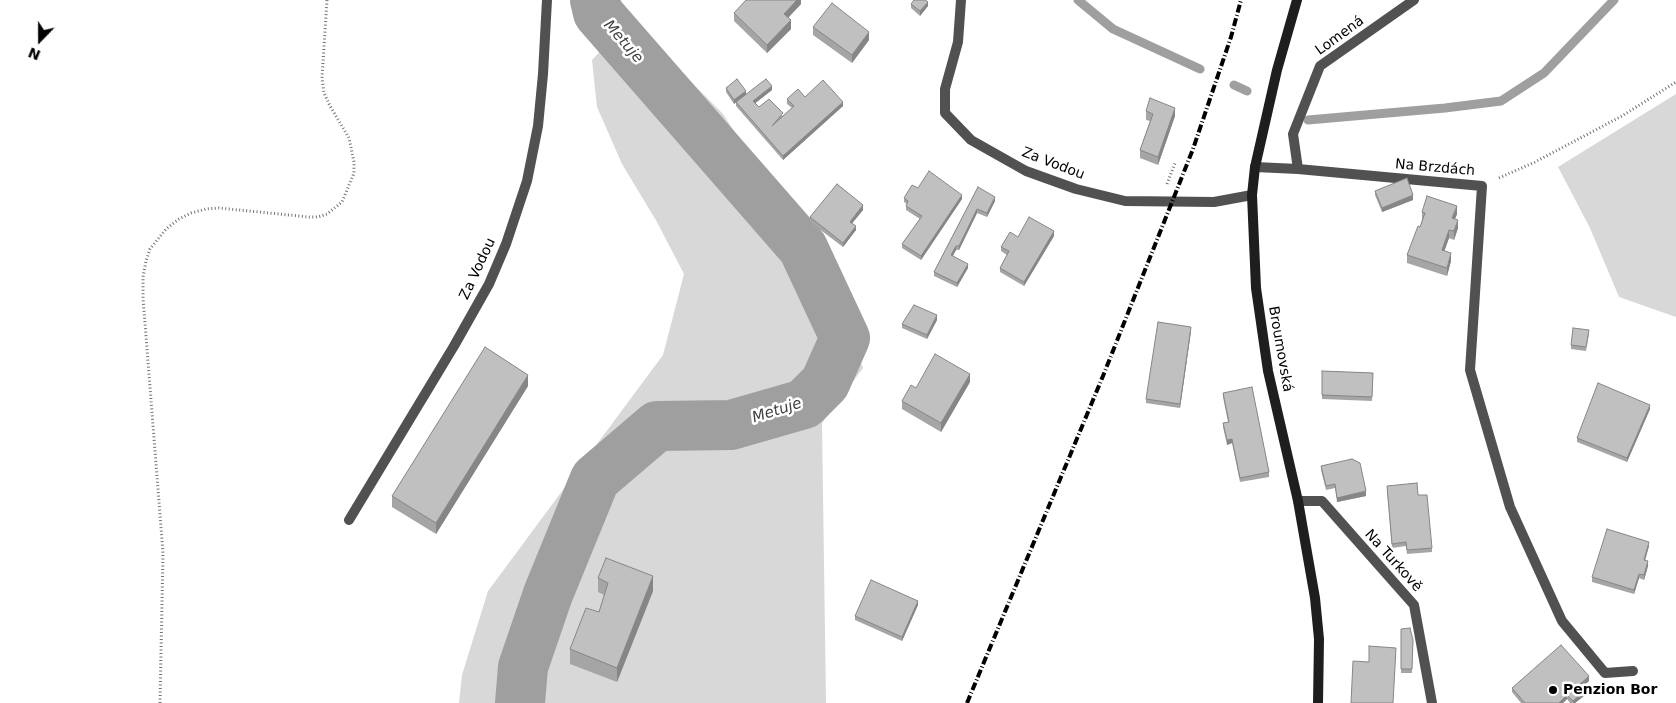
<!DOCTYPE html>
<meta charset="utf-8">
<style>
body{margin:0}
#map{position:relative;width:1676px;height:703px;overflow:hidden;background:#fff;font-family:"DejaVu Sans",sans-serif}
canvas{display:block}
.north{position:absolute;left:15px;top:15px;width:50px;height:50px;-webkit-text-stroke:4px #fff;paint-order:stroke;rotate:202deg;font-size:14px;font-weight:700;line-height:20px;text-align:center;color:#000}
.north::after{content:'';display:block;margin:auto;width:18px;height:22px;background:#000;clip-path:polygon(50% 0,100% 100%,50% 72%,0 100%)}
</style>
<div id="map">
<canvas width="1676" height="703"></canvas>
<div class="north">N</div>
</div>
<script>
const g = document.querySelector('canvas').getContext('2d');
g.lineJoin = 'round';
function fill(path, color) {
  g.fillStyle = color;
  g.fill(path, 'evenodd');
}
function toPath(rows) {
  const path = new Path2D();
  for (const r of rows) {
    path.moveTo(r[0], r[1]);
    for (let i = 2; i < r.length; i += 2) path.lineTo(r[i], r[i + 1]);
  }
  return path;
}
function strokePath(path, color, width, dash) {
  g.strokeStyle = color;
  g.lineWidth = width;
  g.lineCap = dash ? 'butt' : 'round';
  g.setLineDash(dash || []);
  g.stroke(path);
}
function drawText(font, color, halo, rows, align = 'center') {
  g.font = font + ' "DejaVu Sans",sans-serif';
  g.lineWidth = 5;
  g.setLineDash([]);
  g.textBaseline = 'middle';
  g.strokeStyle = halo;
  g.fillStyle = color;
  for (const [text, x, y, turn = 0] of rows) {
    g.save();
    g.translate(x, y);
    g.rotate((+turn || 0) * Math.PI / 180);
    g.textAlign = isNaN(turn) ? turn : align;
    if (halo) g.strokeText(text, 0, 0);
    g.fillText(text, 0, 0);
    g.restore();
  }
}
fill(toPath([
 [630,20,723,114,830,281,863,368,822,423,826,703,459,703,462,675,488,591,663,355,684,274,657,222,622,164,597,107,592,60],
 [1676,94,1676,317,1619,297,1590,228,1558,167]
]), '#d8d8d8');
strokePath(toPath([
 [1078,0,1113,29,1200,69],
 [1234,85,1247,91],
 [1308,120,1445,108,1501,101,1544,73,1614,0]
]), '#9f9f9f', 9);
strokePath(toPath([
 [520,703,523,667,548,594,595,479,657,426,731,425,804,404,825,383,845,338,803,248,598,13,595,0]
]), '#9f9f9f', 50);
strokePath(toPath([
 [1499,178,1535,162,1622,116,1676,82],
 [1167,184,1175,163],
 [160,703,163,553,143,298,143,277,146,261,150,249,166,229,179,219,191,213,206,209,219,208,309,217,318,217,327,214,342,202,354,173,354,162,349,138,330,106,324,93,322,78,327,0]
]), '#737373', 3, [1, 2.5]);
strokePath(toPath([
 [349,520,454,346,489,284,506,244,527,181,538,126,543,74,547,0]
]), '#515151', 10);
strokePath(toPath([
 [961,0,958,42,945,89,945,113,971,140,1026,171,1076,189,1125,201,1214,202,1252,195],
 [1255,167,1298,169,1482,186,1470,370,1510,507,1562,621,1605,673,1633,671],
 [1298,169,1293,134,1320,66,1414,0],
 [1298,501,1322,501,1414,605,1432,703]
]), '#515151', 10);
strokePath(toPath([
 [1297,0,1277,70,1255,167,1252,195,1256,288,1268,371,1298,501,1315,598,1319,639,1318,703]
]), '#1e1e1e', 10);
strokePath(toPath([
 [967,703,1103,376,1193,149,1231,37,1241,0]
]), '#000', 4, [8, 2.5, 1, 2.5]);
fill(toPath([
 [801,0,801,4,788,18,791,29,767,53,734,21,734,13],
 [911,4,928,6,920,16,911,8],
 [813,27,869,40,852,63,813,35],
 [726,88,746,94,772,90,755,103,759,107,783,116,792,108,787,104,787,99,805,97,843,106,783,160,736,106,736,102,734,104,726,92],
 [1146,111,1175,116,1158,165,1140,158,1140,150,1150,121,1146,120],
 [978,187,995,201,987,217,977,213,959,250,956,250,953,256,968,268,957,287,934,276,934,272],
 [918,188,962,199,921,260,902,248,902,244,920,219,906,210,906,206,907,204,904,202,904,198],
 [1375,191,1413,200,1382,212,1375,195],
 [863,210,852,223,856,230,843,247,810,222,810,217],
 [1422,212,1457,214,1455,219,1458,228,1454,240,1449,238,1444,251,1451,261,1447,276,1407,263,1407,255,1420,227,1422,220],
 [1054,236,1024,286,1000,272,1000,268,1007,255,1001,251,1001,247,1018,237],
 [937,320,927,339,902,328,902,324],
 [1191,331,1180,408,1146,403,1146,399],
 [1589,334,1586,351,1571,349,1571,345],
 [1322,371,1373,373,1372,401,1322,399],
 [970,382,941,432,902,409,902,401,916,388],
 [528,386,436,534,392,507,392,496],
 [1223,393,1269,472,1269,477,1240,482,1232,443,1227,445,1223,427,1223,423,1228,422,1223,397],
 [1650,409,1627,462,1577,442,1577,438],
 [1321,466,1366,496,1337,502,1335,488,1326,490,1321,470],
 [1387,490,1418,495,1432,548,1432,552,1407,554,1406,546,1392,548],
 [1649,546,1645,560,1648,566,1644,580,1639,578,1634,594,1592,582,1592,577],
 [598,578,653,591,617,682,570,664,570,649,599,612,604,595,598,592],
 [918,605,902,641,855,620,855,616],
 [1401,629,1413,640,1412,673,1401,673],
 [1589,681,1581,688,1584,696,1575,703,1570,703,1567,699,1563,703,1521,703,1512,692,1512,688]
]), '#a5a5a5');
fill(toPath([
 [797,0,801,0,801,4,784,22,784,14],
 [928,2,928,6,920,16,920,11],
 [791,20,791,29,767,53,767,45],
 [869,32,869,40,852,63,852,55],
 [772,86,772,90,753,105,753,101],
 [746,91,746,95,734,104,734,100],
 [843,102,843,106,783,160,783,156],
 [1175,108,1175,116,1158,165,1158,157],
 [962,195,962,199,921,260,921,256],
 [1413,195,1413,200,1382,212,1382,208],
 [995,197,995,201,987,217,987,213],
 [863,205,863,210,850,226,850,222],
 [1457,206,1457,214,1452,226,1452,218],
 [977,209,977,213,959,250,959,246],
 [1458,220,1458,228,1454,240,1454,231],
 [856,226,856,230,843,247,843,243],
 [1449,230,1449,238,1442,258,1442,250],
 [1054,231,1054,236,1024,286,1024,282],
 [956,246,956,250,951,259,951,255],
 [1451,253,1451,261,1447,276,1447,268],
 [968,264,968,268,957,287,957,283],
 [937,315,937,320,927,339,927,335],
 [1191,327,1191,331,1180,408,1180,404],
 [970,374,970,382,941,432,941,423],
 [528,375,528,386,436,534,436,523],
 [1650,405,1650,409,1627,462,1627,458],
 [1232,439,1232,443,1227,445,1227,440],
 [1366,491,1366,496,1337,502,1337,498],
 [1649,542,1649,546,1644,564,1644,560],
 [1648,561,1648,566,1644,580,1644,575],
 [1639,574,1639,578,1634,594,1634,590],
 [653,576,653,591,617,682,617,668],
 [918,601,918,605,902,641,902,637],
 [1589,676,1589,681,1579,690,1579,685],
 [1584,691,1584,696,1575,703,1573,703,1573,701],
 [1567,695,1567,699,1563,703,1559,703]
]), '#868686');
const building = toPath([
 [746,0,797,0,784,14,791,20,767,45,734,13,746,0],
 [914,0,925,0,928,2,920,11,911,4,914,0],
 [832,3,869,32,852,55,813,27,832,3],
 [737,79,746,91,734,100,726,88,737,79],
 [766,79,772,86,753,101,759,107,769,99,783,113,772,126,794,106,787,99,798,89,805,97,823,80,843,102,783,156,736,102,766,79],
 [1150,98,1175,108,1158,157,1140,150,1153,114,1146,111,1150,98],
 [929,171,962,195,921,256,902,244,922,216,906,206,908,201,904,198,912,185,918,188,929,171],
 [1407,178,1413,195,1382,208,1375,191,1407,178],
 [837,184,863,205,850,222,856,226,843,243,810,217,837,184],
 [978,187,995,197,987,213,977,209,959,246,956,246,951,255,968,264,957,283,934,272,978,187],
 [1427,196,1457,206,1452,218,1458,220,1454,231,1449,230,1442,250,1451,253,1447,268,1407,255,1418,226,1420,227,1425,213,1422,212,1427,196],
 [1029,217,1054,231,1024,282,1000,268,1009,251,1001,247,1010,232,1018,237,1029,217],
 [914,305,937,315,927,335,902,324,914,305],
 [1158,322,1191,327,1180,404,1146,399,1158,322],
 [1573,328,1589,330,1586,347,1571,345,1573,328],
 [485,347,528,375,436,523,392,496,485,347],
 [935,354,970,374,941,423,902,401,911,385,916,388,935,354],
 [1322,371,1373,373,1372,397,1322,395,1322,371],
 [1598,383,1650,405,1627,458,1577,438,1598,383],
 [1252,387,1269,472,1240,478,1232,439,1227,440,1223,423,1229,422,1223,393,1252,387],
 [1352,459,1360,463,1366,491,1337,498,1335,484,1326,486,1321,466,1352,459],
 [1417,483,1418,495,1427,495,1432,548,1407,550,1406,542,1392,544,1387,486,1417,483],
 [1607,529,1649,542,1644,560,1648,561,1644,575,1639,574,1634,590,1592,577,1607,529],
 [606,558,653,576,617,668,570,649,586,608,599,612,608,583,598,578,606,558],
 [871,580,918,601,902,637,855,616,871,580],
 [1410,628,1413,640,1412,669,1401,669,1401,629,1410,628],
 [1561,645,1589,676,1579,685,1584,691,1573,701,1567,695,1559,703,1525,703,1512,688,1561,645],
 [1369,646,1396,648,1393,703,1351,703,1353,661,1369,662,1369,646]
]);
fill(building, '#c0c0c0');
strokePath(building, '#868686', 1);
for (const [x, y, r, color] of [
 [1553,690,5,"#000"]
]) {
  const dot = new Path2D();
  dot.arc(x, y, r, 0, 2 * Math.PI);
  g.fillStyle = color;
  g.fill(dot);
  strokePath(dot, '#fff', 2);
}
drawText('14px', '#000', '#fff', [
 ["Lomená",1340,36,-36],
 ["Za Vodou",1053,164,21],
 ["Na Brzdách",1435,168,5],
 ["Za Vodou",478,269,-65],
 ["Broumovská",1280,349,80],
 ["Na Turkově",1393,561,48]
]);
drawText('bold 14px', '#000', '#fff', [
 ["Penzion Bor",1563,690]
], 'left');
drawText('italic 15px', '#404040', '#fff', [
 ["Metuje",623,42,49],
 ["Metuje",777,411,-18]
]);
</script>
